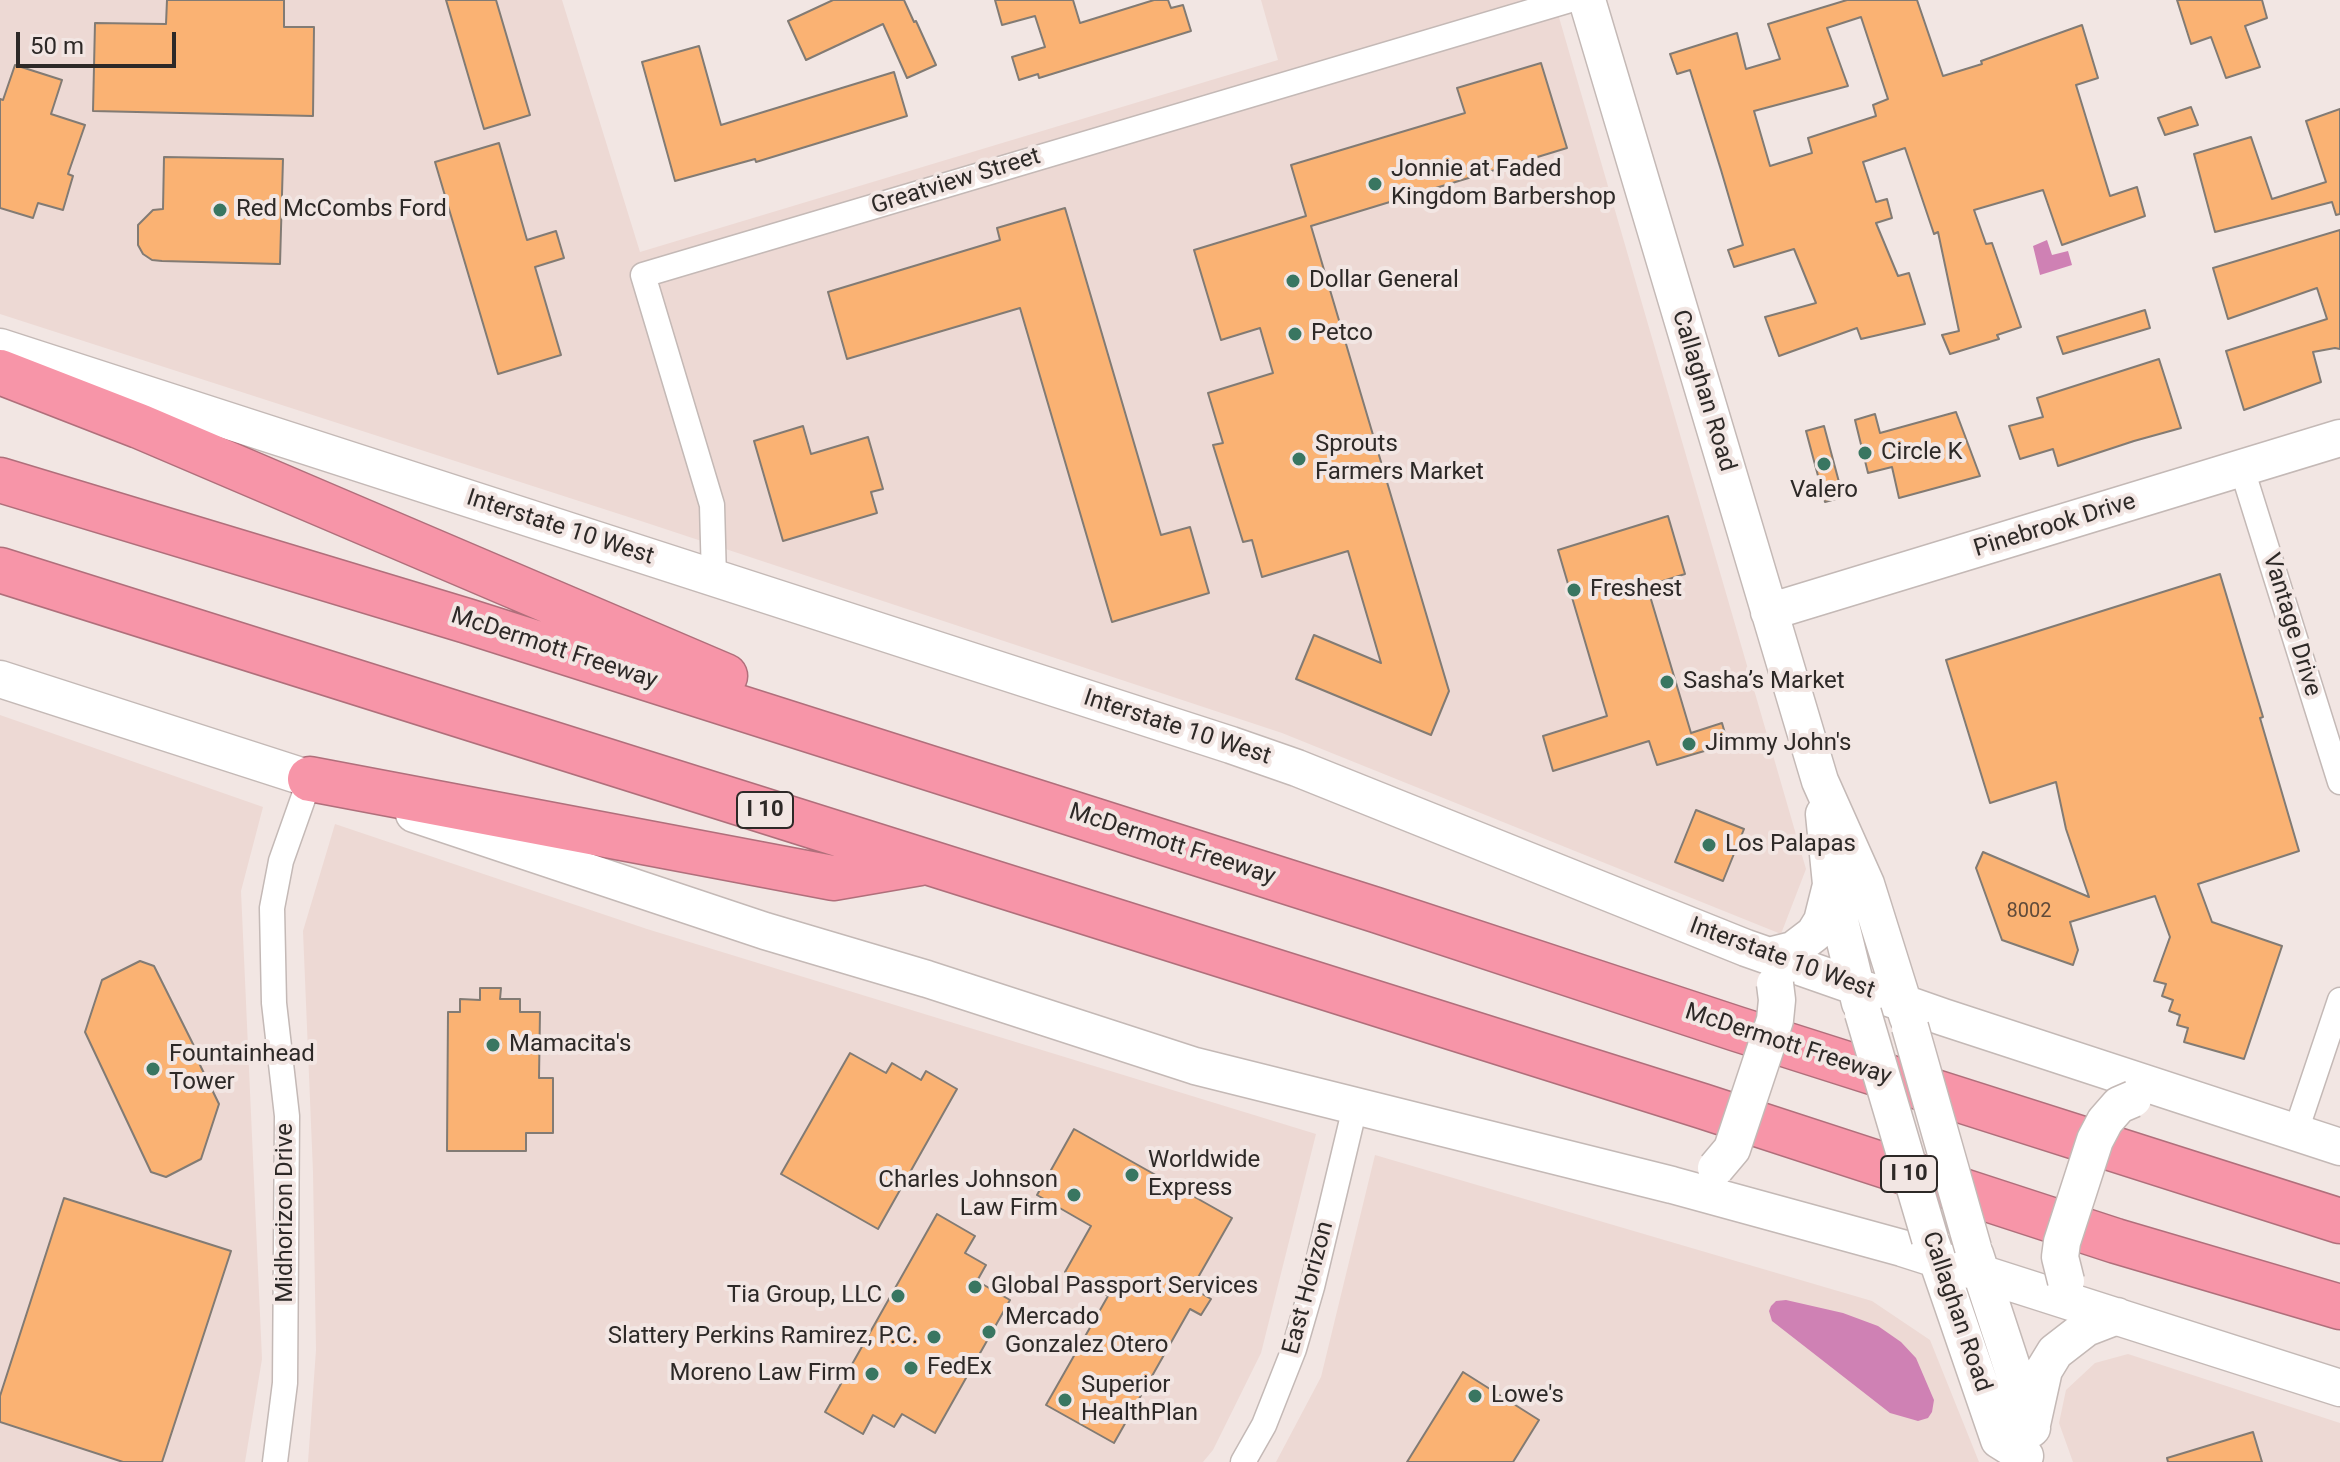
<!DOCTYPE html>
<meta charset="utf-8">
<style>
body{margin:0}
#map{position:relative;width:2340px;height:1462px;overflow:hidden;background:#f2e6e3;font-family:Roboto,sans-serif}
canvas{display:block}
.scale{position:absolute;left:16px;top:32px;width:160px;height:36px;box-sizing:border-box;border:4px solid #2d2927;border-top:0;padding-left:10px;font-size:24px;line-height:28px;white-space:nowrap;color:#2d2927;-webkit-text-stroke:6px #f2e6e3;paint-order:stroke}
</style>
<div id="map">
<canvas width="2340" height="1462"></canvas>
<div class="scale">50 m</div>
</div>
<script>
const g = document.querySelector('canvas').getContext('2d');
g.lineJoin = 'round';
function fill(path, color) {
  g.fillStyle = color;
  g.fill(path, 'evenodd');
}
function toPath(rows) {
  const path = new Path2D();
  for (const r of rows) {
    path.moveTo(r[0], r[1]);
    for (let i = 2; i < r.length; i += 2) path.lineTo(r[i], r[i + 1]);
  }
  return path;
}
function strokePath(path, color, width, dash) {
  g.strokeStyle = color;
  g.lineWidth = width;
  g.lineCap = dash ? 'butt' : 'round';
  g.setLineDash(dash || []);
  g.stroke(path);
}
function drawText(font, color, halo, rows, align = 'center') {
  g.font = font + ' Roboto,sans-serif';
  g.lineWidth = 8;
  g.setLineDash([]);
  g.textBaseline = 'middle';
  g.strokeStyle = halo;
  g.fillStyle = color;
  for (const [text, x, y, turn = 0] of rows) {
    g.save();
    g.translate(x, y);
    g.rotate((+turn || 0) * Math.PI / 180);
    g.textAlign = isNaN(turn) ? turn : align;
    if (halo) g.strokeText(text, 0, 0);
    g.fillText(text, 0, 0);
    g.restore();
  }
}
fill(toPath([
 [0,0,562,0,640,252,1278,60,1261,0,1554,0,1806,869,1781,934,1282,733,644,522,0,314],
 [0,715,263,807,241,891,262,1359,245,1462,0,1462],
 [335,824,647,929,1316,1134,1261,1353,1213,1450,1203,1462,308,1462,316,1350,313,1172,303,931],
 [1375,1155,1872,1301,1930,1340,1979,1462,1276,1462,1321,1377],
 [2128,1354,2340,1423,2340,1462,2073,1462,2059,1423,2066,1390,2095,1363]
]), '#edd9d4');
fill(toPath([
 [2047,240,2052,255,2068,251,2072,265,2040,275,2033,246],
 [1786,1300,1843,1313,1878,1326,1901,1342,1916,1358,1934,1400,1932,1412,1928,1418,1918,1421,1890,1413,1772,1321,1769,1311,1771,1306,1776,1301]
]), '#cf81b4');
const building = toPath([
 [167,0,284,0,284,27,314,27,313,116,93,111,95,23,166,24,167,0],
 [446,0,496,0,530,115,484,129,446,0],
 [833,0,904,0,914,22,916,21,936,65,907,78,883,24,806,60,788,21,833,0],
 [995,0,1073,0,1080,23,1154,0,1168,0,1171,8,1183,5,1191,31,1039,78,1038,74,1019,80,1012,57,1045,47,1035,16,1002,25,995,0],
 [1847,0,1917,0,1943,76,1982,64,1981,61,2082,25,2098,78,2076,85,2110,196,2137,187,2145,216,2062,245,2043,190,1974,210,1986,244,1992,243,2021,327,1997,335,1999,339,1950,354,1942,335,1959,331,1938,232,1934,234,1905,148,1863,162,1876,202,1887,199,1892,218,1876,223,1898,276,1909,273,1925,324,1861,339,1857,328,1779,356,1765,317,1816,303,1794,249,1734,267,1728,250,1743,245,1721,170,1690,70,1677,74,1670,54,1737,33,1746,69,1780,59,1768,24,1847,0],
 [1861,17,1888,99,1873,105,1876,116,1808,138,1812,153,1770,166,1754,111,1848,86,1827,28,1861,17],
 [2177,0,2262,0,2267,18,2245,26,2260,67,2226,78,2211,37,2191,44,2177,0],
 [699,46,721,125,894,72,907,116,756,162,755,159,675,181,642,62,699,46],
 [1541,63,1567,148,1311,226,1449,691,1431,735,1296,679,1314,635,1381,663,1348,551,1262,577,1252,540,1243,542,1213,445,1223,443,1208,393,1273,373,1260,328,1221,340,1194,250,1306,216,1291,165,1465,113,1457,88,1541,63],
 [15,65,62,80,51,114,85,125,68,174,73,176,63,210,38,203,33,218,0,208,0,99,3,100,15,65],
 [2191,107,2198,125,2165,135,2158,118,2191,107],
 [2340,109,2340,214,2336,215,2332,202,2215,232,2194,154,2251,137,2272,199,2326,182,2306,121,2340,109],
 [499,143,527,240,556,231,564,258,535,267,561,355,498,374,435,162,499,143],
 [164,157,283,159,280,264,162,261,152,260,143,254,138,245,138,225,153,210,163,209,164,157],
 [1065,208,1161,535,1190,527,1209,593,1112,622,1020,308,847,359,828,292,1000,240,997,228,1065,208],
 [2340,230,2340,349,2335,348,2313,352,2321,382,2244,410,2226,351,2327,319,2317,288,2228,319,2213,268,2340,230],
 [2145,310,2150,328,2063,354,2057,337,2145,310],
 [2159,359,2181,428,2134,441,2058,466,2053,449,2020,459,2009,426,2043,417,2037,398,2159,359],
 [1956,412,1980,476,1899,498,1892,467,1868,473,1855,420,1875,414,1880,433,1956,412],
 [803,426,811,454,868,437,883,489,871,492,877,513,783,541,754,441,803,426],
 [1824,426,1843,497,1825,502,1806,431,1824,426],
 [1668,516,1685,574,1647,586,1691,733,1722,723,1728,744,1657,765,1649,741,1553,771,1543,736,1607,716,1558,550,1668,516],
 [2220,574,2263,717,2260,718,2299,851,2198,884,2212,922,2282,946,2244,1059,2184,1042,2188,1028,2177,1025,2180,1015,2169,1011,2173,1000,2162,996,2166,984,2154,981,2170,937,2155,896,2070,922,2078,950,2073,965,2002,940,1976,868,1983,852,2089,897,2066,829,2056,782,1990,803,1946,660,2220,574],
 [1696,810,1744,829,1723,881,1675,862,1696,810],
 [140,961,154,966,200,1058,199,1063,219,1104,201,1159,166,1177,151,1172,85,1032,102,980,140,961],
 [480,988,501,988,500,999,520,999,520,1012,540,1012,539,1078,553,1078,553,1133,526,1133,526,1151,447,1151,448,1012,460,1012,460,999,480,1000,480,988],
 [850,1053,886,1073,892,1063,921,1080,926,1071,957,1089,878,1229,781,1174,850,1053],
 [1074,1129,1232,1218,1192,1288,1211,1299,1201,1315,1190,1309,1114,1443,1046,1405,1108,1296,1065,1272,1091,1226,1037,1195,1074,1129],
 [64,1198,231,1251,162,1462,123,1462,0,1422,0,1396,64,1198],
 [937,1214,975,1236,965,1253,986,1265,977,1281,1010,1300,935,1433,902,1414,894,1427,873,1415,863,1434,825,1412,937,1214],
 [1463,1372,1539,1420,1513,1462,1407,1462,1463,1372],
 [2253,1432,2262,1462,2168,1462,2167,1458,2253,1432]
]);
fill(building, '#fab273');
strokePath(building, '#827b74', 2);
const street = toPath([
 [2242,469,2340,782],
 [714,579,712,505,643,275,1570,0],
 [2296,1131,2340,1000],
 [275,1462,285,1383,287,1116,274,1003,272,908,281,861,310,779],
 [1243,1462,1264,1425,1294,1349,1312,1287,1355,1107]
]);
const secondary = toPath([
 [1587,0,1820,781,1866,884,1908,1018],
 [0,347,1231,745,1297,768,1746,948,1943,1017,2340,1147],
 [1769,612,2340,438],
 [0,679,335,787],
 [414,814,765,931,927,979,1195,1066,1672,1185,1902,1248,2340,1388],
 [1824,814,1831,884,1860,1003],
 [1769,956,1793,950,1814,934,1822,921,1831,885],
 [1932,1245,1999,1440,2025,1456],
 [1975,1254,2032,1428],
 [2031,1429,2044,1370,2055,1352,2086,1328,2117,1316]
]);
const highway = toPath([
 [0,372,139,426,725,676],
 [0,480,467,621,1376,910,1737,1029,2340,1221],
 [0,570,1702,1106,2116,1241,2340,1307],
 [310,779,833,878,920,863]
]);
strokePath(street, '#c4b9b6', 27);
strokePath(secondary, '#c4b9b6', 39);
strokePath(highway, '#b06f7b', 47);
strokePath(street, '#fff', 24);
strokePath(secondary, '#fff', 36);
strokePath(highway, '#f795a8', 44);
const secondaryBridge = toPath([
 [1863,1013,1930,1239],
 [1910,1027,1973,1248],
 [1716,1168,1732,1149,1775,1020,1777,1000,1775,984],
 [2066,1281,2060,1257,2062,1242,2095,1140,2105,1121,2119,1105,2133,1099]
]);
strokePath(secondaryBridge, '#c4b9b6', 39, []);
strokePath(secondaryBridge, '#fff', 36);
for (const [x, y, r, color] of [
 [1375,184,8,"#397661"],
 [220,210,8,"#397661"],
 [1293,281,8,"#397661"],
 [1295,334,8,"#397661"],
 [1865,453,8,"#397661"],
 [1299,459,8,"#397661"],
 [1824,464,8,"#397661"],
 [1574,590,8,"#397661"],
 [1667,682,8,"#397661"],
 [1689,744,8,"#397661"],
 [1709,845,8,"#397661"],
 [493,1045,8,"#397661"],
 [153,1069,8,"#397661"],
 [1132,1175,8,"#397661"],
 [1074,1195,8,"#397661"],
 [975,1287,8,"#397661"],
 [898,1296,8,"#397661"],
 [989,1332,8,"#397661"],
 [934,1337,8,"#397661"],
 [911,1368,8,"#397661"],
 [872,1374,8,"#397661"],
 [1475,1396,8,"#397661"],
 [1065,1400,8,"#397661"]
]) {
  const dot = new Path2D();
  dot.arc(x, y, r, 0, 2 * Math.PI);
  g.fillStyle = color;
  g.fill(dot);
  strokePath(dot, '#f2e6e3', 3);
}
drawText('20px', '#604b3a', null, [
 ["8002",2029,912]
]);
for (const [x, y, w] of [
 [765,810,56],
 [1909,1174,56]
]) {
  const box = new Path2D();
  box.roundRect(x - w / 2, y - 18, w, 36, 6);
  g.fillStyle = '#f2e6e3';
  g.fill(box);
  strokePath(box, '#2d2927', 2);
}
drawText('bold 22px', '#2d2927', null, [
 ["I 10",765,810],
 ["I 10",1909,1174]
]);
drawText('24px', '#2d2927', '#f2e6e3', [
 ["Jonnie at Faded",1391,170],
 ["Kingdom Barbershop",1391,198],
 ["Red McCombs Ford",236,210],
 ["Dollar General",1309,281],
 ["Petco",1311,334],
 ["Sprouts",1315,445],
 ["Farmers Market",1315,473],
 ["Circle K",1881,453],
 ["Valero",1824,491,"center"],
 ["Freshest",1590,590],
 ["Sasha’s Market",1683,682],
 ["Jimmy John's",1705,744],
 ["Los Palapas",1725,845],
 ["Mamacita's",509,1045],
 ["Fountainhead",169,1055],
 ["Tower",169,1083],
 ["Worldwide",1148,1161],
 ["Express",1148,1189],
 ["Charles Johnson",1058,1181,"right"],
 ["Law Firm",1058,1209,"right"],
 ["Global Passport Services",991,1287],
 ["Tia Group, LLC",882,1296,"right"],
 ["Mercado",1005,1318],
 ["Gonzalez Otero",1005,1346],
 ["Slattery Perkins Ramirez, P.C.",918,1337,"right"],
 ["FedEx",927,1368],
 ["Moreno Law Firm",856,1374,"right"],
 ["Superior",1081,1386],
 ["HealthPlan",1081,1414],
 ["Lowe's",1491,1396]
], 'left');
drawText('24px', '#2d2927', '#f2e6e3', [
 ["Greatview Street",956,182,-17],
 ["Callaghan Road",1703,391,73],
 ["Pinebrook Drive",2055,526,-17],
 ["Interstate 10 West",560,528,18],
 ["Vantage Drive",2291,625,73],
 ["McDermott Freeway",554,649,18],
 ["Interstate 10 West",1177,728,18],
 ["McDermott Freeway",1172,845,18],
 ["Interstate 10 West",1782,959,20],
 ["McDermott Freeway",1788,1045,18],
 ["Midhorizon Drive",286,1213,-90],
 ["East Horizon",1309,1288,-75],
 ["Callaghan Road",1956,1312,71]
]);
</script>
